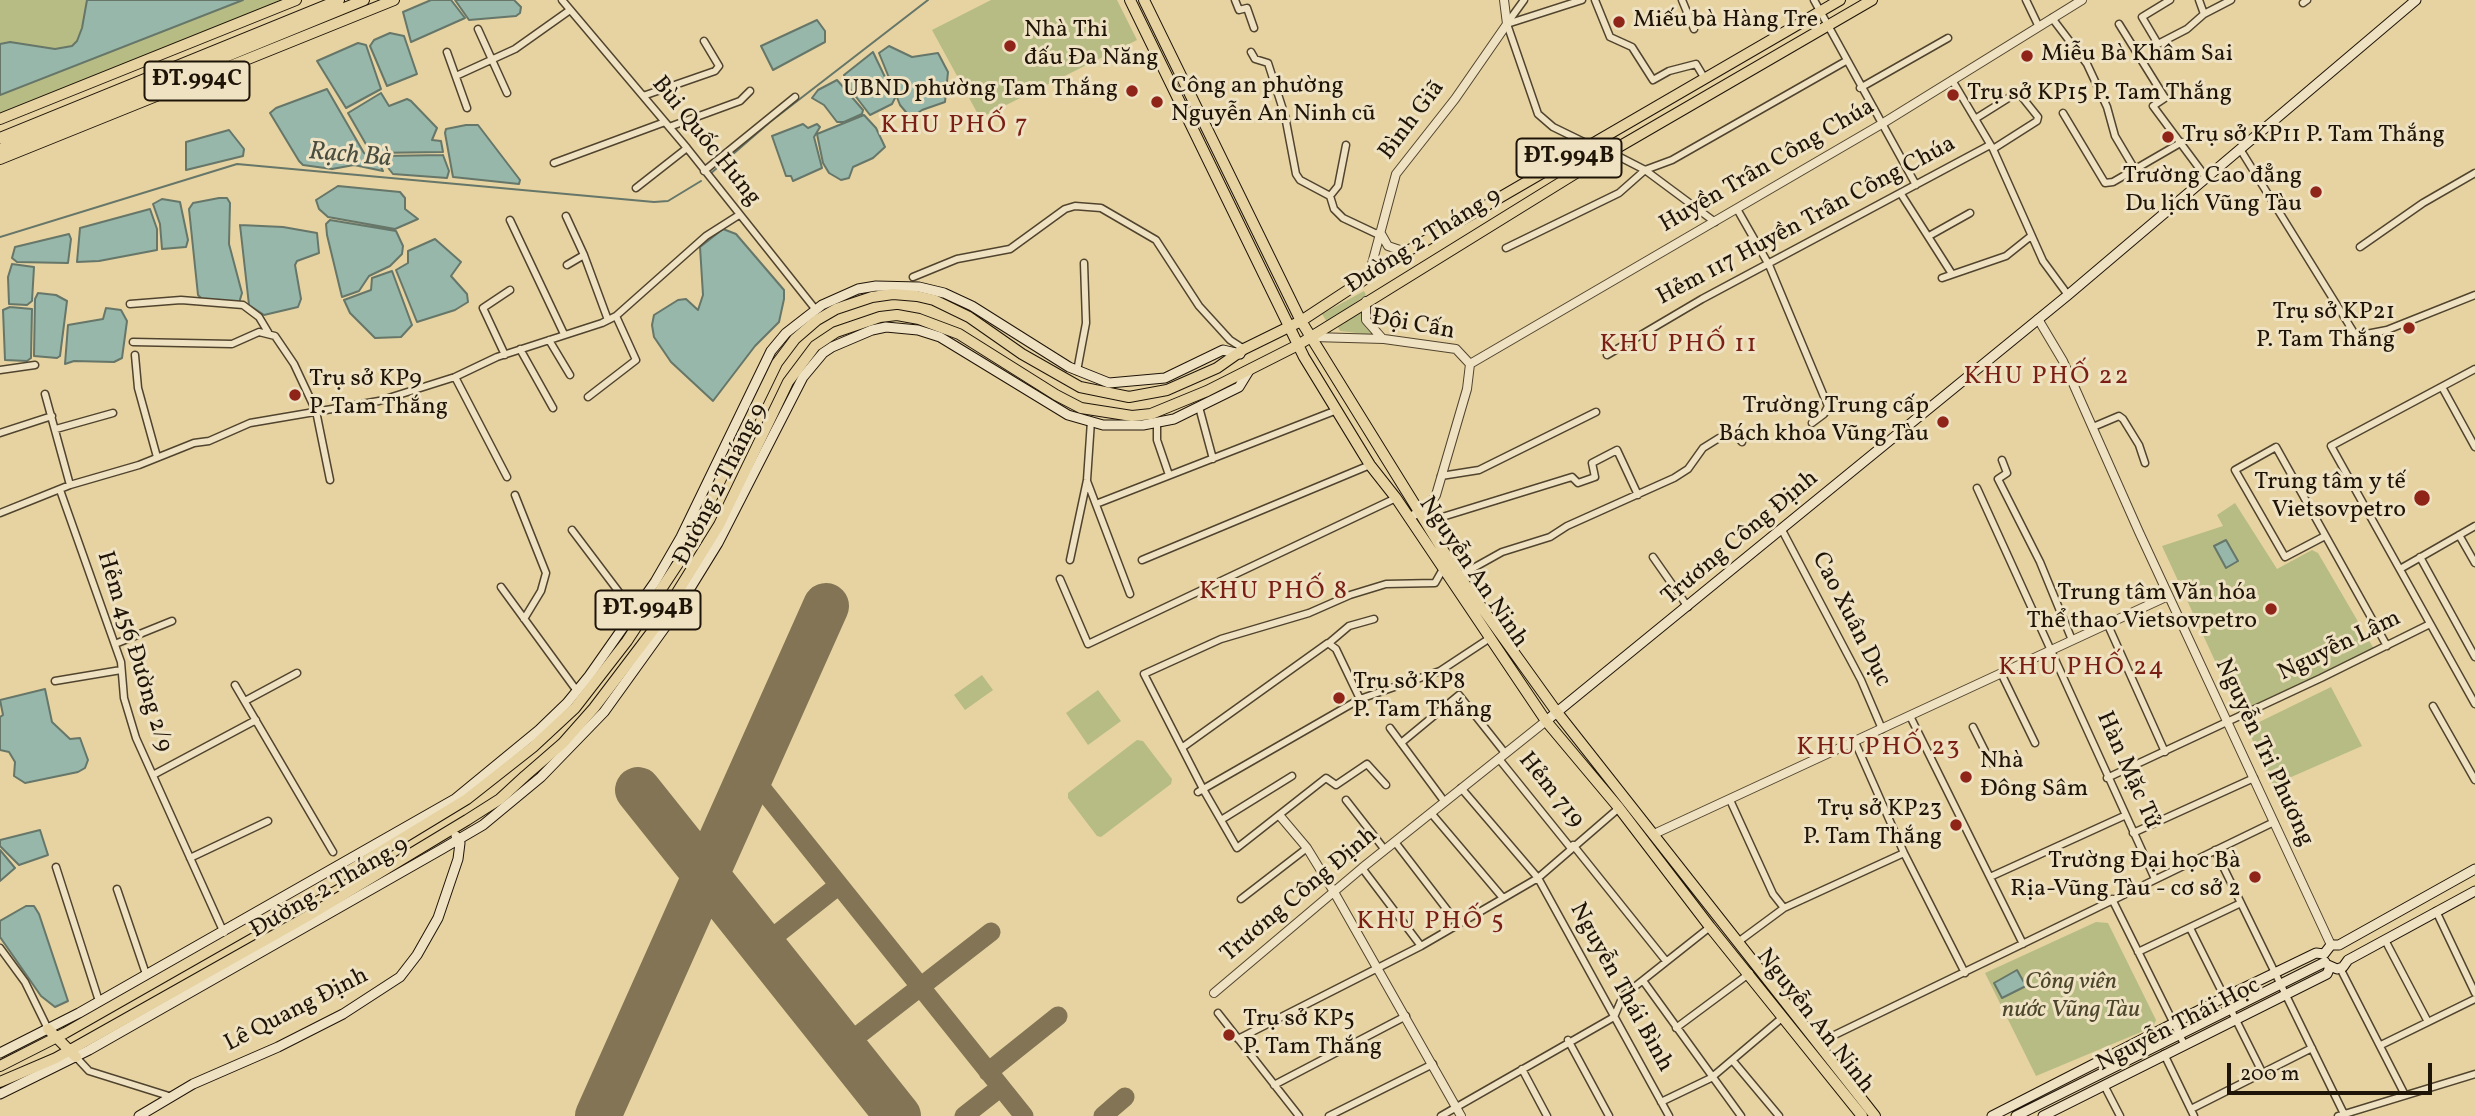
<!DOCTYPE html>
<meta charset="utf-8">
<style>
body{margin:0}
#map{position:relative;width:2475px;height:1116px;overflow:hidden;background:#e6d3a1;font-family:Vollkorn,serif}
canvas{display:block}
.scale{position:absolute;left:2227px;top:1063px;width:205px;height:32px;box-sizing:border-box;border:4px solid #1f1408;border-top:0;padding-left:9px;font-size:21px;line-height:24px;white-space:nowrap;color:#1f1408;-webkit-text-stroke:5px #efe2c2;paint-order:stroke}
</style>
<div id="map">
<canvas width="2475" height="1116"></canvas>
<div class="scale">200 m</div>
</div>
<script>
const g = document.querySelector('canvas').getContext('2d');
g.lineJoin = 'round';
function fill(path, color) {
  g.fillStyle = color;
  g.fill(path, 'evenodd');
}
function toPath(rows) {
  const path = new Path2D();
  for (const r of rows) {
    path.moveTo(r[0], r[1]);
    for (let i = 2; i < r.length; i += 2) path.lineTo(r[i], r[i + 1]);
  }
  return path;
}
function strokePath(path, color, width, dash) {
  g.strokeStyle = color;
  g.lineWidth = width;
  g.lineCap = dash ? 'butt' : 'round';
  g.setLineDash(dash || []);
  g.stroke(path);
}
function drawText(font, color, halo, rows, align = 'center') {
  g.font = font + ' Vollkorn,serif';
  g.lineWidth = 6;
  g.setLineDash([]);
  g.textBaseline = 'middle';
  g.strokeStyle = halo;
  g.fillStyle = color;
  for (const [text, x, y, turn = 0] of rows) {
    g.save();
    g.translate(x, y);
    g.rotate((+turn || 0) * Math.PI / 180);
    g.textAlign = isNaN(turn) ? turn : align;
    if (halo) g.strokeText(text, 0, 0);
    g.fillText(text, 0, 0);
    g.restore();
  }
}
fill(toPath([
 [0,0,282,0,0,115],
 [991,0,1117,0,1137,40,980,118,932,30],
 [1364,291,1366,295,1327,322,1322,314],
 [1361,311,1364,323,1373,335,1340,331,1338,327],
 [2235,503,2277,569,2312,550,2318,553,2374,649,2239,713,2162,546,2223,526,2217,515],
 [982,675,993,690,965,710,954,695],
 [2331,687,2362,746,2273,785,2247,728],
 [1098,690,1121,721,1088,745,1066,713],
 [1137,740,1143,741,1172,779,1171,784,1101,837,1097,836,1068,798,1068,793],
 [2096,922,2108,923,2156,1020,2153,1027,2036,1076,1985,973]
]), '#b6bc84');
const water = toPath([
 [87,0,243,0,0,95,0,44,10,42,55,49,72,46,77,41,82,28,87,0],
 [431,0,451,0,465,18,411,42,403,12,431,0],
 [455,0,514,0,521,7,520,13,516,16,469,20,455,0],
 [817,20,825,31,825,42,773,70,761,46,817,20],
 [390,33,404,36,417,74,387,86,370,46,374,40,390,33],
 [358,43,366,45,381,89,346,108,317,61,358,43],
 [889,46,912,57,938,53,948,72,945,102,922,110,911,118,900,105,879,53,889,46],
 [873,52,895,98,892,104,870,115,850,89,844,75,873,52],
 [837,80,863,110,862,114,844,122,837,122,824,105,812,98,818,90,837,80],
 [327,89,364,153,378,161,383,171,354,165,332,169,303,165,299,161,270,113,276,108,327,89],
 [381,93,389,106,407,99,411,101,437,128,432,140,441,141,443,152,371,153,348,113,381,93],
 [864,115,876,128,885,147,873,158,853,167,849,178,841,180,829,173,823,163,817,134,864,115],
 [803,124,808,128,817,124,820,127,814,137,822,168,793,181,791,176,786,176,772,136,803,124],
 [466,125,478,125,520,180,519,184,453,177,445,133,446,129,466,125],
 [229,130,244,149,243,156,186,170,186,142,229,130],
 [443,155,449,171,447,178,393,174,382,160,382,156,443,155],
 [338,186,400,192,405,198,405,209,418,219,395,229,328,217,319,209,316,200,338,186],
 [219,198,227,198,230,203,229,244,242,293,239,303,202,299,198,295,189,209,193,203,219,198],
 [162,199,180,202,188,240,186,247,162,249,160,224,153,204,162,199],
 [150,209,157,229,157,250,99,261,77,262,80,228,150,209],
 [330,220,396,231,403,246,402,254,390,266,369,276,359,291,342,297,327,235,326,224,330,220],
 [240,225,283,227,317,233,319,253,297,261,295,265,301,299,298,307,264,315,249,305,240,225],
 [723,229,736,234,784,290,784,299,779,322,755,346,713,401,671,362,654,337,652,325,654,315,678,300,686,299,698,310,703,295,700,247,723,229],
 [69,234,71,239,68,263,17,262,12,258,15,247,69,234],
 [435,239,461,262,451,276,467,294,468,302,455,310,417,322,396,270,408,263,408,251,435,239],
 [12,264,34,267,32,301,27,305,9,304,8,277,12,264],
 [392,271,412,325,401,337,375,338,350,313,344,300,371,290,372,278,392,271],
 [38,293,56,295,67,301,60,356,57,358,34,356,35,299,38,293],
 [10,307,32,309,31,358,27,361,5,360,3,310,10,307],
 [106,308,121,310,127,321,122,358,114,362,74,361,65,364,68,325,103,319,106,308],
 [2226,540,2238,561,2226,568,2214,546,2226,540],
 [45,689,52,722,70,739,80,738,88,760,85,768,78,772,25,783,14,776,15,762,9,752,0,750,0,717,3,715,0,700,45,689],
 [40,830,48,855,19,865,0,846,0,840,40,830],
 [0,850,15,868,0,881,0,850],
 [26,906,34,906,39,914,68,1001,55,1007,41,996,0,937,0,921,26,906],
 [2017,970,2026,986,2002,998,1994,983,2017,970]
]);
fill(water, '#96b7a9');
strokePath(water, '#667669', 2);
strokePath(toPath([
 [710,174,770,122,928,0],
 [0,237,237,164,654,202,668,201,701,181]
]), '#667669', 2);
strokePath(toPath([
 [751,775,1024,1116],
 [762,946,839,885],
 [843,1047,991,932],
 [988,1072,1058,1016],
 [964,1116,1001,1087],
 [1103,1116,1125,1097]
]), '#827454', 19);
strokePath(toPath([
 [638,790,898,1116],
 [598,1116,826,606]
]), '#827454', 46);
const minor = toPath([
 [562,0,687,148,816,310],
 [1235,0,1239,10,1247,8,1254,28],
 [1595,0,1610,37,1632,47,1653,80,1669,71,1696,64,1705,79],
 [1682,0,1694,29],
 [1814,0,1916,185],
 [2026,0,2038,25],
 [2170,0,2142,17,2158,44,2187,29,2204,14,2231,0],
 [2199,0,2204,14],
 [2303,3,2307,0],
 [2052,18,2087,64,2107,107,2115,136,2134,168],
 [1508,22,1524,0],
 [1507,24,1538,114,1553,127,1592,146],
 [1507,24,1582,0],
 [2119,24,2165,98,2153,106,2205,176],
 [478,29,507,93],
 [447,52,467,108],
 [1251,52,1255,59,1268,63,1285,116,1296,174,1300,180,1330,196,1334,209,1343,218,1379,235],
 [456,76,515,49,570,10],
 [1952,80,1993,149,2043,261,2068,295],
 [1860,88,1948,38],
 [643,96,715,71,719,66,704,41],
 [2063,113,2105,183,2113,182,2182,142],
 [1975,119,2018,92,2038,117,2037,121,1993,149],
 [669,127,740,101,750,91],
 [2240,149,2356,336,2387,330,2475,295],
 [1610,152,1645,170,1715,222],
 [554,163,665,122],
 [704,171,795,97],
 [636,188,687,148],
 [1901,194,1952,274],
 [1330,196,1338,186,1346,145],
 [1737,209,1769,265,1828,406,1824,414,1812,423],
 [566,216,584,255],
 [510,220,564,334],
 [1929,236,1970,213],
 [2360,247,2423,203,2475,173],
 [1506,248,1619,193,1645,170,1672,160,1846,61],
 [567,265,584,255,608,320],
 [913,277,957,259,1010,249,1065,209,1075,206,1101,208,1156,240,1199,306,1230,340,1244,349],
 [1942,278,2006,256,2031,236],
 [130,304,181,300,243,305,259,317,268,332],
 [549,340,570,375],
 [133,342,232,344,259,332,275,336,294,364,316,411,330,480],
 [520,349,553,408],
 [135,355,138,388,157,457],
 [505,355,483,308,510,290],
 [1607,355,1702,299,1990,145],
 [2475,369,2331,446,2475,704],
 [0,370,35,365],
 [1077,371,1086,323,1084,263],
 [455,377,507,477],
 [2442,387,2475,447],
 [45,394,70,485],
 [588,397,636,360,616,316],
 [1199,407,1213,459],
 [1157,423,1157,440,1169,475],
 [2093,427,2119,416,2123,419,2139,445,2145,463],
 [56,429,113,413],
 [0,433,52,416],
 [2002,460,2007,473,1998,479,2040,562,2072,640],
 [1441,476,1479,470,1596,412],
 [1087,481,1130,594],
 [1977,488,2155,879],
 [60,490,121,662,124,698,136,738,224,933],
 [515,495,546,573,541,591,524,619],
 [1096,504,1337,410],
 [0,513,70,485,139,465,194,443,209,441,250,423,379,401,455,377,497,357,602,323,616,316,706,236,739,215],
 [1421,513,1439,518,1572,477,1578,483,1595,477,1592,463,1617,450,1638,495],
 [572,530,634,612],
 [1782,530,1861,680,1882,729],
 [2459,535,2475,563],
 [2325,536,2285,557,2235,470,2276,447,2387,646],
 [1653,557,1688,607],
 [2420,557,2475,657],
 [1070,560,1087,480,1091,421],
 [1142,560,1370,465],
 [2400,569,2475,526],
 [1459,576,1502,552,1550,537,1567,526,1674,478,1688,469,1703,448,1719,438,1735,434,1742,442],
 [1060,579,1088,644,1396,498],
 [501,587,577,691],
 [2107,623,2165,752],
 [1329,643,1349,626,1374,619],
 [115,644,172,621],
 [2001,673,2035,743],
 [55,681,121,670],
 [235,685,333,852],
 [245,701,297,673],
 [2433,706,2475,780],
 [1910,716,2023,944],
 [1973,727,1991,763],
 [1390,728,1444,801],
 [1855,742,1904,853,1965,973],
 [1401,743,1459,695,1505,753],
 [1183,747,1328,643,1336,649,1360,699],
 [1499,759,1570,847],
 [153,775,256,720],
 [2107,778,2321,678,2430,624],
 [1386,785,1367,764,1336,785,1326,778,1237,848,1203,789,1144,674,1221,639,1309,613,1350,595,1386,584,1435,583,1443,569],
 [1461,788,1538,878,1669,1116],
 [1198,792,1360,699,1440,671,1490,638],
 [1346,800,1385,850],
 [1730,800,1773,894,1784,908],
 [1431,813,1503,898],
 [1221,820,1292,776],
 [2133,833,2254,778],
 [1395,842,1458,924],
 [1573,845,1666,961],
 [2215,850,2344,1114],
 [190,858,268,821],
 [56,867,99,1001],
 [1362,868,1421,946],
 [1990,877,2124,816],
 [117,889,146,974],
 [1241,899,1307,848],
 [2112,899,2184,1044],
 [2436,911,2475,993],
 [2190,928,2263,1074],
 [2385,940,2428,1022],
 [1738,942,1784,908,1904,853],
 [0,948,25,982,48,1029],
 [2138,952,2241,903],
 [2340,968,2405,1095],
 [1644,982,1741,1116],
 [1218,1013,1299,1116],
 [1676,1028,1750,973],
 [1238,1039,1421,946,1538,878,1619,808],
 [1568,1040,1609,1116],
 [1818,1043,2274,822],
 [2381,1045,2475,999],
 [2164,1054,2194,1116],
 [76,1057,89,1071,172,1097],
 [1733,1061,1779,1116],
 [1522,1069,1547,1116],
 [1274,1085,1406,1016],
 [2104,1085,2120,1116],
 [1661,1102,1711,1078,1783,1017],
 [2191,1109,2312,1048],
 [1329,1116,1433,1064],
 [1441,1116,1614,1017,1623,996,1710,927],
 [2338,1116,2475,1074]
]);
const tertiary = toPath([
 [1380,232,1388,246,1406,252],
 [1369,275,1396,174,1455,99,1507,24,1504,0],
 [1366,301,1366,320,1381,337],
 [2038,319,2063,361,2139,532,2331,945],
 [1313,337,1384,339,1456,349,1470,364,1467,389,1436,495,1429,506,1409,518],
 [1470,364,1880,125,2082,0],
 [1280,816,1307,848,1334,892,1461,1116],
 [1654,834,2168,596],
 [1214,993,1362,868,1546,721]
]);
const secondary = toPath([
 [1546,721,2068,295,2416,0],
 [2324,954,2331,945,2339,945,2475,869],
 [2328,965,2337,969,2343,967,2348,960,2475,891],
 [0,1053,79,1013,455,799,539,730,567,703,589,676,655,582,681,537,771,351,786,333,822,305,858,289,876,286,919,287,944,293,972,306,1069,367,1109,383,1165,378,1223,350,1240,354],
 [0,1094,89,1050,442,849,483,825,541,777,604,712,673,616,718,543,803,377,823,353,832,347,872,330,886,327,918,330,940,337,1068,415,1103,425,1143,425,1174,419,1239,387,1250,369],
 [139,1116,193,1084,278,1047,343,1014,400,977,417,955,438,918,458,859,460,843,456,836],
 [1992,1116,2225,997,2316,953,2324,954],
 [2016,1116,2325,962],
 [2043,1116,2327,974,2330,967]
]);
const primary = toPath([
 [1130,0,1304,357,1370,465,1396,498,1546,721,1619,808,1710,927,1862,1116],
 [1144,0,1301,321,1459,576,1556,711,1875,1116],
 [0,119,296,0],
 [0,138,339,0],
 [0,149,364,0],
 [0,159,394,0],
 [48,1029,76,1057],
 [0,1066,65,1033,337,878,467,799,533,747,575,708,627,641,685,553,777,363,795,339,817,320,836,309,872,297,893,294,917,296,934,300,969,317,1022,354,1080,387,1129,397,1167,390,1217,368,1244,349,1301,321,1406,252,1840,0],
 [0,1082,56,1058,308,916,467,820,500,799,525,776,563,743,594,708,657,625,719,525,788,382,815,346,836,332,880,317,897,315,919,319,959,334,1056,395,1081,408,1132,416,1151,414,1207,391,1298,345,1610,152,1872,0]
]);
strokePath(minor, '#51442e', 9);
strokePath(tertiary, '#51442e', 10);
strokePath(secondary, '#1f1408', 11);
strokePath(primary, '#1f1408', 12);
strokePath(minor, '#efe2c2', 6);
strokePath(tertiary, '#efe2c2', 8);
strokePath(secondary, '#efe2c2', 9);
strokePath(primary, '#e6d3a1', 10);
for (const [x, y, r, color] of [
 [1619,22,7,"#8f2418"],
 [1010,46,7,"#8f2418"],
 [2027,56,7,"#8f2418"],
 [1132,91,7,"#8f2418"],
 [1953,95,7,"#8f2418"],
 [1157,102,7,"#8f2418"],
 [2168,137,7,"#8f2418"],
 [2316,192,7,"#8f2418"],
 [2409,328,7,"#8f2418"],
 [295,395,7,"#8f2418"],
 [1943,422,7,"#8f2418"],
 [2422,498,9,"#8f2418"],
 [2271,609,7,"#8f2418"],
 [1339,698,7,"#8f2418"],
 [1966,777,7,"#8f2418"],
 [1956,825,7,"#8f2418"],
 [2255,877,7,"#8f2418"],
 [1229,1035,7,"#8f2418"]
]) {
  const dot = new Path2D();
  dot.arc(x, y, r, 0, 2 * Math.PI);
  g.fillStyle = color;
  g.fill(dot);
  strokePath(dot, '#efe2c2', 2.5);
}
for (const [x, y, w] of [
 [197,81,105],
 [1569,158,105],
 [648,610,105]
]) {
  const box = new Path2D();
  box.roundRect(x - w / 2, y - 19.5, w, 39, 5);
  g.fillStyle = '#efe2c2';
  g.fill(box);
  strokePath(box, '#1f1408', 2);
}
drawText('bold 23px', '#1f1408', null, [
 ["ĐT.994C",197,81],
 ["ĐT.994B",1569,158],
 ["ĐT.994B",648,610]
]);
drawText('24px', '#1f1408', '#efe2c2', [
 ["Miếu bà Hàng Tre",1633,22],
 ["Nhà Thi",1024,32],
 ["đấu Đa Năng",1024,60],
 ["Miễu Bà Khâm Sai",2041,56],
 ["Công an phường",1171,88],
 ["Nguyễn An Ninh cũ",1171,116],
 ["UBND phường Tam Thắng",1118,91,"right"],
 ["Trụ sở KP15 P. Tam Thắng",1967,95],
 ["Trụ sở KP11 P. Tam Thắng",2182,137],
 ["Trường Cao đẳng",2302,178,"right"],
 ["Du lịch Vũng Tàu",2302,206,"right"],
 ["Trụ sở KP21",2395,314,"right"],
 ["P. Tam Thắng",2395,342,"right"],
 ["Trụ sở KP9",309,381],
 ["P. Tam Thắng",309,409],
 ["Trường Trung cấp",1929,408,"right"],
 ["Bách khoa Vũng Tàu",1929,436,"right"],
 ["Trung tâm y tế",2406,484,"right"],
 ["Vietsovpetro",2406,512,"right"],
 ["Trung tâm Văn hóa",2257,595,"right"],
 ["Thể thao Vietsovpetro",2257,623,"right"],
 ["Trụ sở KP8",1353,684],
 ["P. Tam Thắng",1353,712],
 ["Nhà",1980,763],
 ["Đông Sâm",1980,791],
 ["Trụ sở KP23",1942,811,"right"],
 ["P. Tam Thắng",1942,839,"right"],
 ["Trường Đại học Bà",2241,863,"right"],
 ["Rịa-Vũng Tàu - cơ sở 2",2241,891,"right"],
 ["Trụ sở KP5",1243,1021],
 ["P. Tam Thắng",1243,1049]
], 'left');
drawText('24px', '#1f1408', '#efe2c2', [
 ["Bình Giã",1413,121,-53],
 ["Bùi Quốc Hưng",705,142,51],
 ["Huyền Trân Công Chúa",1768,167,-30],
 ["Hẻm 117 Huyền Trân Công Chúa",1807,222,-28],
 ["Đường 2 Tháng 9",1424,242,-32],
 ["Đội Cấn",1413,326,10],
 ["Đường 2 Tháng 9",722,485,-63],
 ["Trương Công Định",1741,539,-40],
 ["Nguyễn An Ninh",1472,573,56],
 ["Cao Xuân Dục",1850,620,63],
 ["Nguyễn Lâm",2340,647,-26],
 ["Hẻm 456 Đường 2/9",133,652,73],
 ["Nguyễn Tri Phương",2263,753,65],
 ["Hàn Mặc Tử",2127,771,66],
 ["Hẻm 719",1550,791,51],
 ["Đường 2 Tháng 9",330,889,-30],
 ["Trương Công Định",1300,896,-40],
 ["Nguyễn Thái Bình",1620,988,61],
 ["Lê Quang Định",297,1011,-27],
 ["Nguyễn An Ninh",1814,1022,52],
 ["Nguyễn Thái Học",2179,1026,-27]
]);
drawText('italic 24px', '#4c462d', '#efe2c2', [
 ["Công viên",2071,984],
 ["nước Vũng Tàu",2071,1012]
]);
g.letterSpacing = '2px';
drawText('26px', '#7a1f14', '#efe2c2', [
 ["KHU PHỐ 7",955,127],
 ["KHU PHỐ 11",1679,346],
 ["KHU PHỐ 22",2047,378],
 ["KHU PHỐ 8",1274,593],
 ["KHU PHỐ 24",2082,669],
 ["KHU PHỐ 23",1879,749],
 ["KHU PHỐ 5",1431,923]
]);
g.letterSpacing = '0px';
drawText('italic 26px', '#494d40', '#efe2c2', [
 ["Rạch Bà",350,157,5]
]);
</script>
